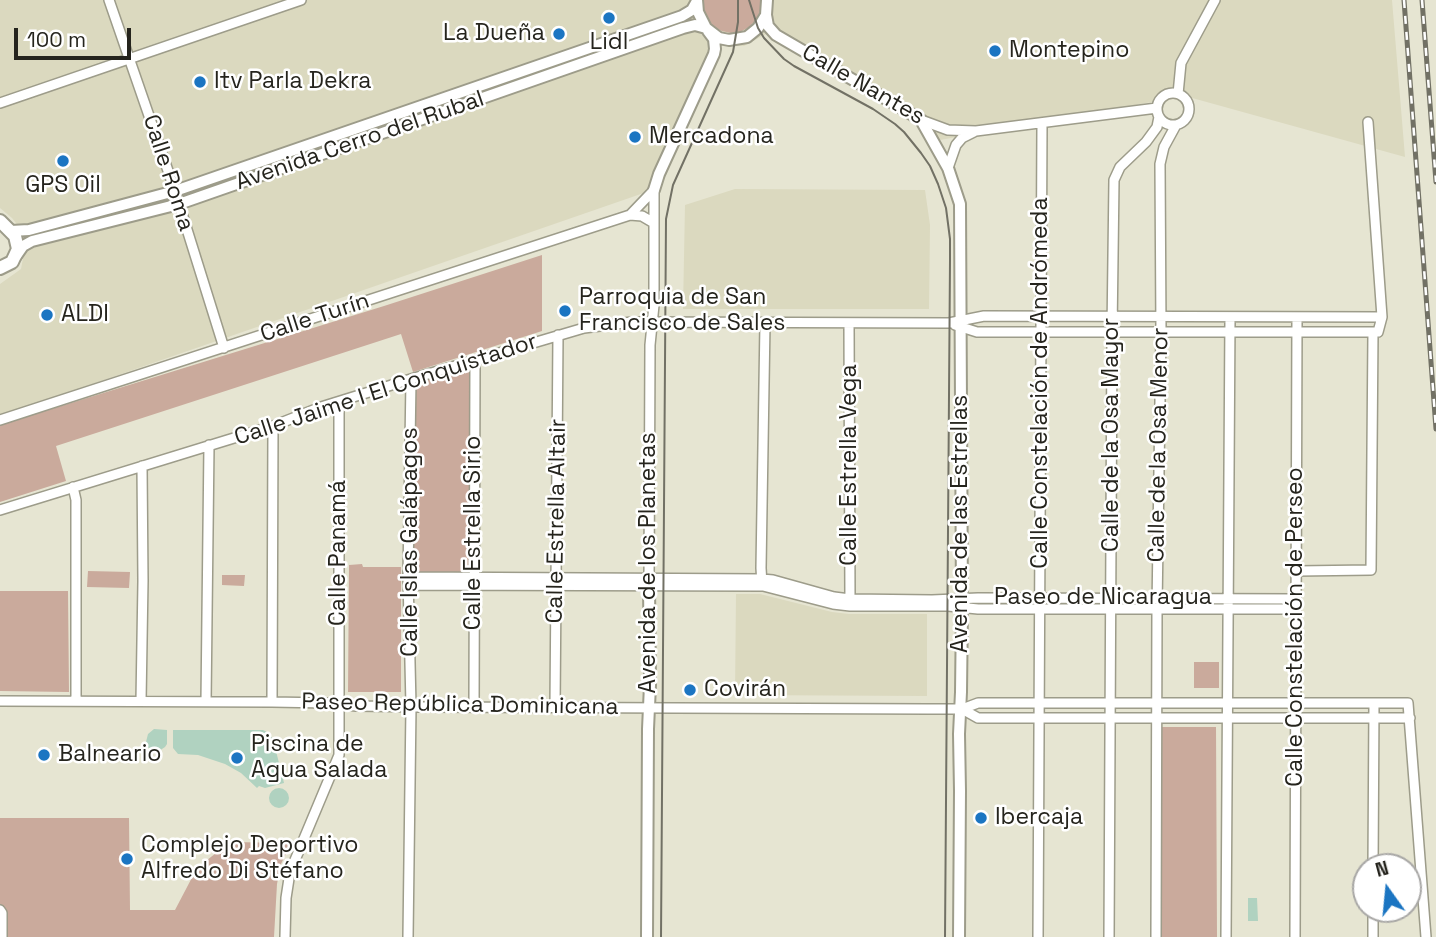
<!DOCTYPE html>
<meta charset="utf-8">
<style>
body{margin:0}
#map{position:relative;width:1436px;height:937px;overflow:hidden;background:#e6e5d2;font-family:"Space Grotesk",sans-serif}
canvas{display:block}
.north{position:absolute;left:1352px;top:853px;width:70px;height:70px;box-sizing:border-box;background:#fff;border:2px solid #a8a7a5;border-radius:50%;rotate:345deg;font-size:19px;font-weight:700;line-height:28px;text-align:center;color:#25241d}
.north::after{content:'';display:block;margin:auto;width:24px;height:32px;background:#1b75c2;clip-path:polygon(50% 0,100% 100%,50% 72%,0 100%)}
.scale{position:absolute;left:14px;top:28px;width:117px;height:32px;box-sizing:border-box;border:4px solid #25241d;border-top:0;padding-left:9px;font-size:21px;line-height:24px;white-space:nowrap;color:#25241d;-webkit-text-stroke:5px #fff;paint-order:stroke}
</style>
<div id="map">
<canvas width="1436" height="937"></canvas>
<div class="north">N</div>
<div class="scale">100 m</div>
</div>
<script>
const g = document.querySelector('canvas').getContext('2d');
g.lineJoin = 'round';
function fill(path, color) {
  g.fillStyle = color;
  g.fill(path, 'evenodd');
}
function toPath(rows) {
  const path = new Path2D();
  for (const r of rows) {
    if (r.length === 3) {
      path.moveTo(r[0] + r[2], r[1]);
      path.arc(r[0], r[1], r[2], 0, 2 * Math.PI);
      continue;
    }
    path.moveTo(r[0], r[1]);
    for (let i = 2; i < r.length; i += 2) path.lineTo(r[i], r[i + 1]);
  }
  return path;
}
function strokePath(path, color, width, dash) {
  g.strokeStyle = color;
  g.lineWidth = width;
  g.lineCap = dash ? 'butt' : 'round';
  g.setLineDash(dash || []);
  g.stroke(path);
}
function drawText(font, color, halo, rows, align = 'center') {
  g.font = font + ' "Space Grotesk",sans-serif';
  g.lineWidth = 5;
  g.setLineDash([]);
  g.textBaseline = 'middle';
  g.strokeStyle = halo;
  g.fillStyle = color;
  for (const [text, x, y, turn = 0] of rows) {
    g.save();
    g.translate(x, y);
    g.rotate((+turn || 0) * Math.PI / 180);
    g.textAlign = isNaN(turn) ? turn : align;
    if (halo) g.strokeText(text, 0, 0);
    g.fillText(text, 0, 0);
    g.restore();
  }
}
fill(toPath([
 [0,0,1392,0,1405,157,1185,96,940,140,915,119,768,33,744,46,721,45,661,187,0,416,0,284,21,269,27,237,12,218,0,208],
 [735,189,925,190,930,225,929,309,683,309,685,205],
 [736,594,760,594,832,612,849,614,927,614,927,696,735,695]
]), '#dbd9bf');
fill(toPath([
 [704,0,761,0,760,11,756,20,749,27,740,32,731,33,722,31,714,27,708,20,704,12],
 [542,255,542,331,413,372,401,334,56,446,66,481,0,502,0,425,384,306],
 [475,361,473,578,412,577,412,379],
 [362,564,363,567,401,567,401,692,348,692,349,565],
 [88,571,130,572,129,588,87,587],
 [222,575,245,575,244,586,222,585],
 [0,591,68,591,69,692,0,691],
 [1194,662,1219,662,1219,688,1194,688],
 [1161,727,1216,727,1217,937,1160,937],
 [0,818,129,818,130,910,175,910,197,868,230,842,291,843,281,864,277,884,274,937,0,937]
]), '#caaa9c');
fill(toPath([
 [154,729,167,730,167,744,165,747,159,751,151,750,148,747,146,742,148,734],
 [173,730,263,730,267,732,273,739,284,783,265,788,259,786,257,788,241,773,225,764,198,755,178,754,173,748],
 [279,798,10],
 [1248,898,1257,898,1258,921,1248,921]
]), '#b0d2c0');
const minor = toPath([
 [109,0,175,191,224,348],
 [1173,109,16],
 [1178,94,1181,63,1215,0],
 [0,103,301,0],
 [921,120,948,130,976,131,1157,108],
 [948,168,956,145,962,138,974,132],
 [630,215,654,190],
 [849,323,850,604],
 [955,325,977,332,1378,332,1382,317,1368,122],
 [0,420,630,215,642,216,654,223],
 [73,487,76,500,76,701],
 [0,510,273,426,321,407,411,379,584,328,632,322,949,323,984,316,1382,317],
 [1297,571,1371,570,1373,332],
 [408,577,762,579,773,580,834,597,850,599,932,600,978,598,1296,599],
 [649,584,650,345,654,305,654,190],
 [762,584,761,568,765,323],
 [409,585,763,586,833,604,850,606,948,606,978,609,1296,609],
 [0,701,272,702,327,703,356,706,425,707,928,709,962,709,978,703,1408,703,1426,937],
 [141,701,143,581,142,466],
 [206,702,209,445],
 [272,702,273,426],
 [474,707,475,360],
 [555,707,558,335],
 [962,709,978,718,1410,718],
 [1373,867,1374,703],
 [0,910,2,913,2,937],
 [285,937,286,898,290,872,339,755,339,402],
 [408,937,411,706,408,577,411,379],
 [1038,937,1042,124],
 [1109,937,1112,332,1114,180,1120,167,1146,142,1157,127,1159,117],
 [1156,937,1157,609,1161,332,1160,164,1164,147,1176,125],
 [1226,937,1230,317],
 [1295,937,1297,317],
 [1373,937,1373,909]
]);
const tertiary = toPath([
 [697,0,698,12,706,28,719,38,729,40,747,37,758,28,766,15,767,0],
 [766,15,768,26,776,35,898,106,921,120,948,168,960,204,962,608,961,692,959,734,960,791,959,937],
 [654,190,659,174,714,54,715,49,714,39,708,31],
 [11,231,29,230,175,191,682,16,692,10,697,1],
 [16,256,23,246,32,241,179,204,683,28,695,25,706,28],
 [647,937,648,729,650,685,649,585]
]);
const secondary = toPath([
 [0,221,15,236,18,249,12,262,0,268]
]);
strokePath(minor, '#9d9c8a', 12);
strokePath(tertiary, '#9d9c8a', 14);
strokePath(secondary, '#9d9c8a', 16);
strokePath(minor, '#fff', 9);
strokePath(tertiary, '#fff', 10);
strokePath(secondary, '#fff', 12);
strokePath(toPath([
 [749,0,758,28,764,38,784,59,794,66,873,109,895,124,904,132,921,153,930,166,938,184,946,208,950,239,950,260,945,937],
 [661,937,666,219,673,185,733,52,738,22,738,0]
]), '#727165', 2);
const rail = toPath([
 [1404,0,1436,429],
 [1422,0,1436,182]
]);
strokePath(rail, '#727165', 5);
strokePath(rail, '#fff', 2.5, [8]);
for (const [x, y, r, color] of [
 [609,18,7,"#1b75c2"],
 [559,34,7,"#1b75c2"],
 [995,51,7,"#1b75c2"],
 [200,82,7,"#1b75c2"],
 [635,137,7,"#1b75c2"],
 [63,161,7,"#1b75c2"],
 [565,311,7,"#1b75c2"],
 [47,315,7,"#1b75c2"],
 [690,690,7,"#1b75c2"],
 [44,755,7,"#1b75c2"],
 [237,758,7,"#1b75c2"],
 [981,818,7,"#1b75c2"],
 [127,859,7,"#1b75c2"]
]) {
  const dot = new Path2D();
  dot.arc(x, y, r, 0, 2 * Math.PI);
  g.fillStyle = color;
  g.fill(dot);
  strokePath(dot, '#fff', 2.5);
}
drawText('23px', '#25241d', '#fff', [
 ["La Dueña",545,34,"right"],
 ["Lidl",609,43,"center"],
 ["Montepino",1009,51],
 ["Itv Parla Dekra",214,82],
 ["Mercadona",649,137],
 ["GPS Oil",63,186,"center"],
 ["Parroquia de San",579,298],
 ["Francisco de Sales",579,324],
 ["ALDI",61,315],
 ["Covirán",704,690],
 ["Piscina de",251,745],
 ["Agua Salada",251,771],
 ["Balneario",58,755],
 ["Ibercaja",995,818],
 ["Complejo Deportivo",141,846],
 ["Alfredo Di Stéfano",141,872]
], 'left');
drawText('23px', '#25241d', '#fff', [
 ["Calle Nantes",863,85,30],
 ["Avenida Cerro del Rubal",360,141,-19],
 ["Calle Roma",168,173,72],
 ["Calle Turín",315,318,-18],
 ["Calle Constelación de Andrómeda",1041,383,-90],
 ["Calle Jaime I El Conquistador",386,390,-18],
 ["Calle de la Osa Mayor",1112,435,-90],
 ["Calle de la Osa Menor",1159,445,-89],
 ["Calle Estrella Vega",850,465,-90],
 ["Calle Estrella Altair",557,521,-89],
 ["Avenida de las Estrellas",961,524,-90],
 ["Calle Estrella Sirio",474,533,-90],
 ["Calle Islas Galápagos",411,542,-90],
 ["Calle Panamá",339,553,-90],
 ["Avenida de los Planetas",649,563,-90],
 ["Paseo de Nicaragua",1103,598],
 ["Calle Constelación de Perseo",1296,627,-90],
 ["Paseo República Dominicana",460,705,1]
]);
</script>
